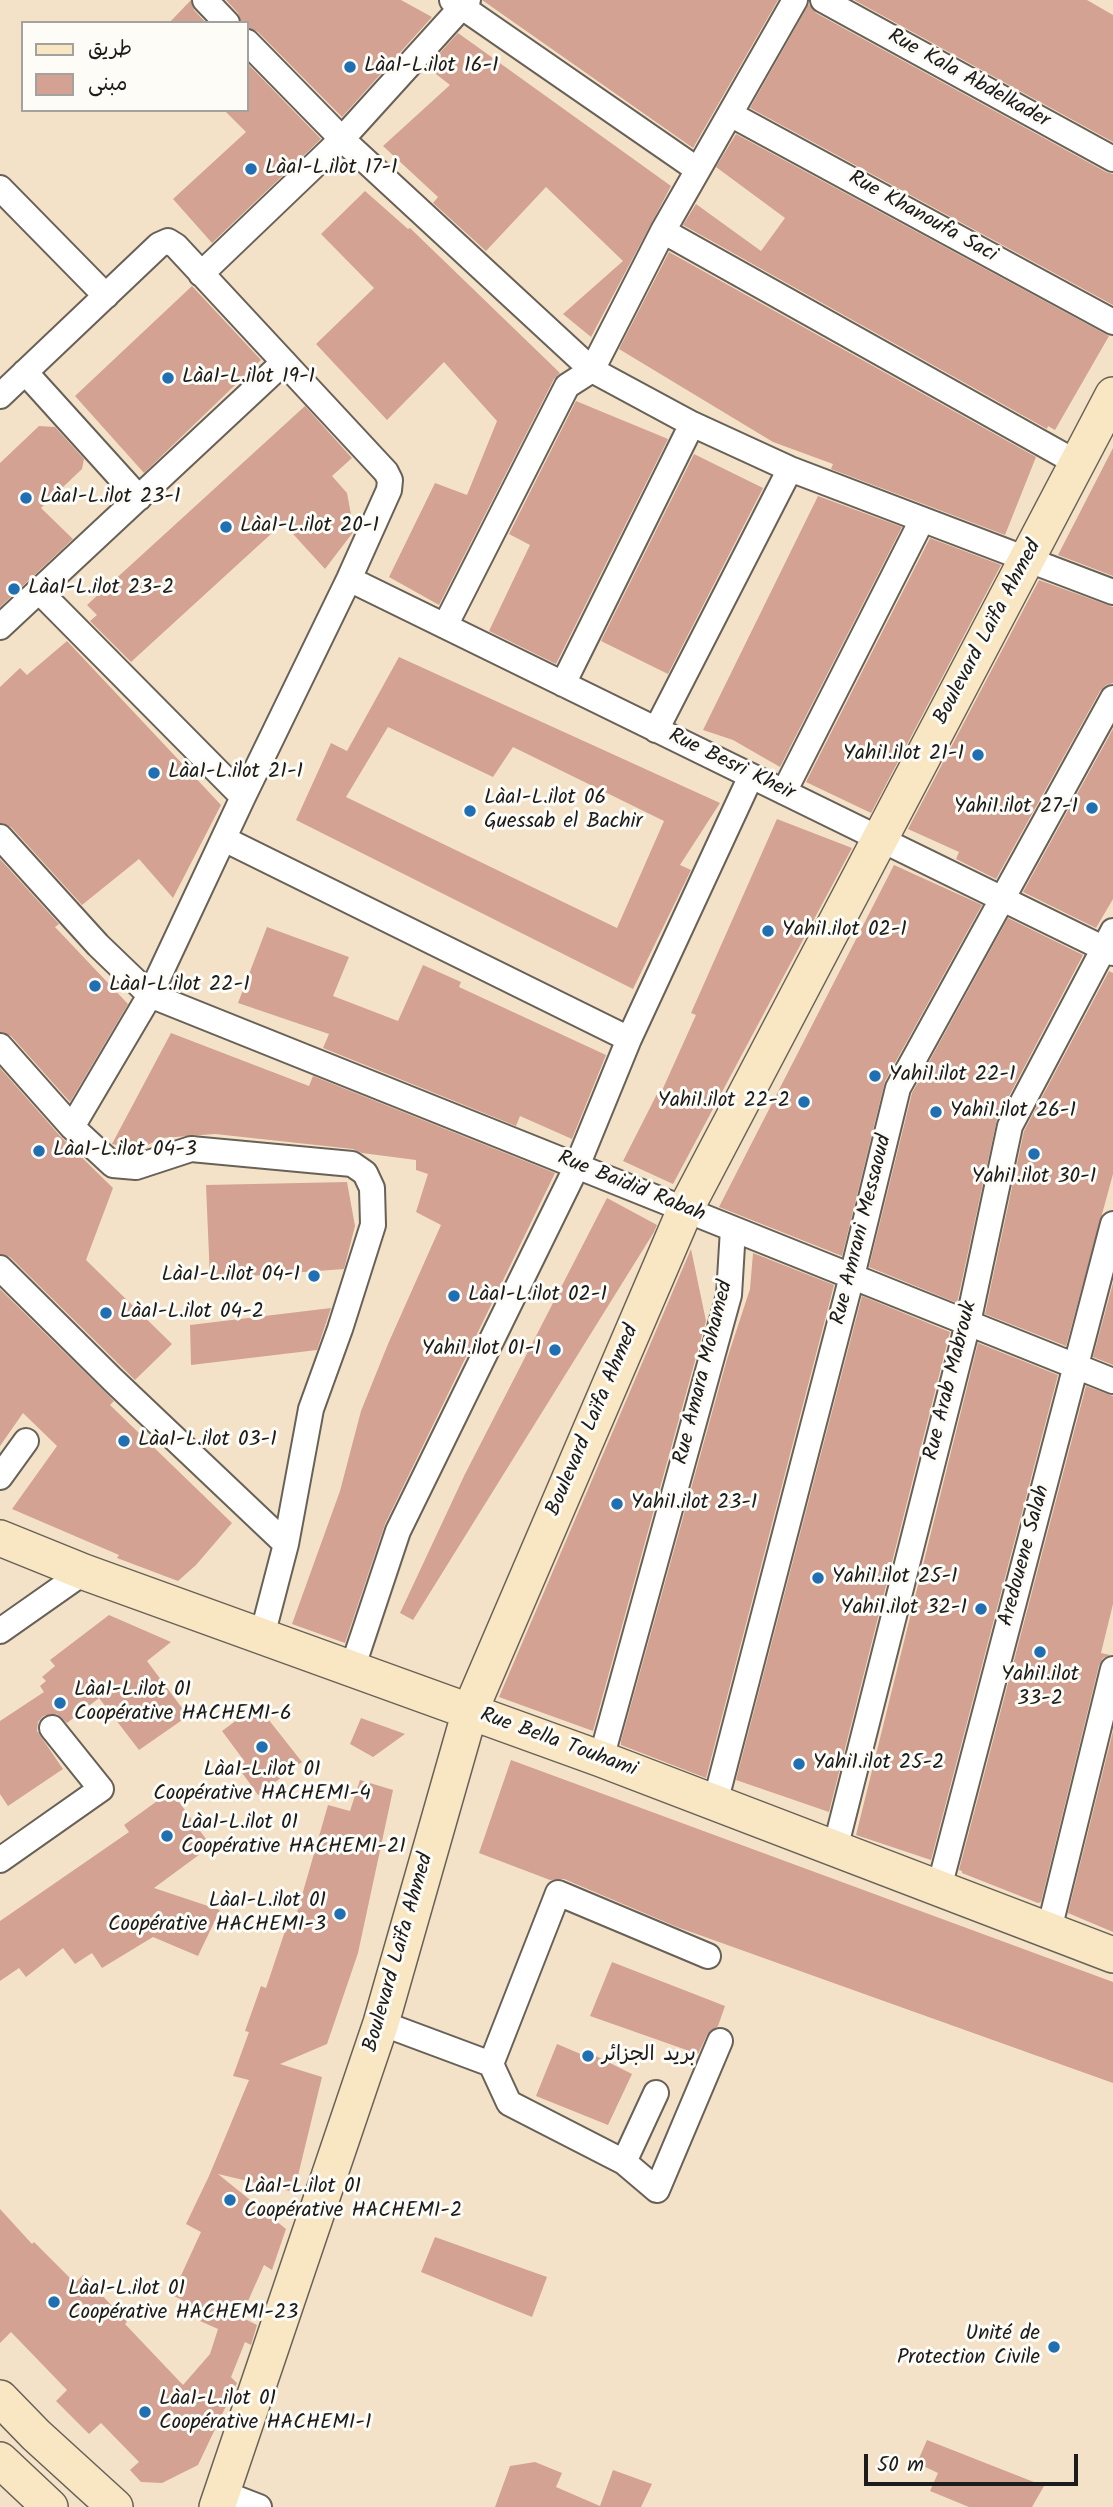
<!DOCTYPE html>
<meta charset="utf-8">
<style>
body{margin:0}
#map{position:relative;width:1113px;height:2507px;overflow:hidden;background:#f4e2c8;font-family:Kalam,"Playpen Sans Arabic",sans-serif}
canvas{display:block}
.legend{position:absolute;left:21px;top:21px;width:228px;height:91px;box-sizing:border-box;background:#fdfcf7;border:2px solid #a3a29f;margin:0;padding:9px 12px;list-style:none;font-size:21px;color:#1c1c1c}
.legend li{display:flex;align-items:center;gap:14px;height:35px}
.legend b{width:35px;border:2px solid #a3a29f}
.scale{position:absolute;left:864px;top:2454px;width:214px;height:32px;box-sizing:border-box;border:4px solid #1c1c1c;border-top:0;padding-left:9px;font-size:21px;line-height:24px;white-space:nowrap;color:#1c1c1c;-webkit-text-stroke:5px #fdfcf7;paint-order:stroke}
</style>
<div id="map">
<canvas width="1113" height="2507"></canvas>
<ul class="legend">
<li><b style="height:9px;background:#f9e7c3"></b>طريق</li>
<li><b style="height:19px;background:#d3a292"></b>مبنى</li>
</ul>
<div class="scale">50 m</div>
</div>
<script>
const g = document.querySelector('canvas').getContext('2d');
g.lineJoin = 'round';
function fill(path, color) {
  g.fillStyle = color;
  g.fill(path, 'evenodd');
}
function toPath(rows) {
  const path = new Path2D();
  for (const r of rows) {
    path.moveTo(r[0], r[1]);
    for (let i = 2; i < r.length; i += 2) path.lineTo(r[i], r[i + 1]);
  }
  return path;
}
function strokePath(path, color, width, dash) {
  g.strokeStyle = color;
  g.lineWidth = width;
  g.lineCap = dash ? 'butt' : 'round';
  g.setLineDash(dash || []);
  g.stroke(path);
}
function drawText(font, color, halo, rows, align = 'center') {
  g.font = font + ' Kalam,"Playpen Sans Arabic",sans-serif';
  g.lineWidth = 6;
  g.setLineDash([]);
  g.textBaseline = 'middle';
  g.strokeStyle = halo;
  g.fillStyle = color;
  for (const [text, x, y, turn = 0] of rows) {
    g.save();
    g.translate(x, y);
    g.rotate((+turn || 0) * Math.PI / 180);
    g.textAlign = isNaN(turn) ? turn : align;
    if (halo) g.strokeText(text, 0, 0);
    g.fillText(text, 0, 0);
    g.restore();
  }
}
fill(toPath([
 [191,0,194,10,206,23,169,23],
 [226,0,401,0,432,17,342,117,258,32,247,28,247,23,241,23,238,13],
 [482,0,778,0,693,148],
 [854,0,1087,0,1113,15,1113,142],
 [809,4,816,13,1106,172,1113,174,1113,305,750,108],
 [458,33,671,186,591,337,563,314,623,261,546,187,486,251,433,203,438,197,383,146,450,85,427,67],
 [247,63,321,139,212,243,173,199,246,132,224,110,247,110],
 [736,134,1109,336,1055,430,1048,426,1047,429,683,225,696,204,761,251,785,218,716,167],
 [365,191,408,229,410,228,560,373,554,379,439,605,389,577,435,483,467,495,497,421,444,362,387,420,316,344,374,288,321,234],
 [669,252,1036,457,1005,535,831,469,833,464,773,442,619,349],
 [192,286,261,360,144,473,75,396],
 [576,401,668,439,556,664,489,631,530,545,509,534],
 [305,406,352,458,332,476,347,493,354,531,325,569,283,523,131,662,90,621,97,615,87,605],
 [39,426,55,427,84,459,82,469,41,508,73,539,0,607,0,463],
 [1113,448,1113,576,1058,555],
 [694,454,763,488,668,674,601,641],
 [818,496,902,527,780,767,733,740,703,730],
 [930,538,1001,565,871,813,806,782],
 [1039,580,1113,607,1113,683,1106,685,1100,691,996,879,956,859,959,852,908,829],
 [67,641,221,805,173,898,139,859,82,905,11,827,0,823,0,687,20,668,27,675],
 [399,657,720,803,680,865,691,870,633,989,296,820,331,743,347,751],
 [388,727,493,777,513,747,664,821,617,928,346,797],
 [1113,729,1113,899,1096,928,1023,892],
 [777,819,852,848,673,1184,623,1161,657,1094,660,1095,696,1015,691,1013],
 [0,859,59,924,55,927,128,1004,70,1102,11,1036,0,1032],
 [894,865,982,905,885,1081,842,1256,719,1207],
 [1008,918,1083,955,997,1119,957,1303,869,1267,912,1093],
 [267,927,349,957,333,996,398,1021,423,965,461,982,459,987,606,1055,572,1139,520,1116,516,1126,323,1048,329,1034,238,1003],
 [1109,971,1113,973,1113,1174,1066,1346,985,1314,1024,1131],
 [171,1033,309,1086,313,1076,555,1173,385,1524,345,1643,292,1624,340,1491,361,1411,388,1344,441,1225,416,1212,428,1174,416,1170,416,1160,362,1153,353,1149,215,1134,162,1138,137,1150,112,1144],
 [0,1068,61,1137,113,1188,86,1260,172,1344,135,1380,10,1257,0,1254],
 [347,1182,355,1226,344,1269,210,1279,206,1185],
 [607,1198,657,1225,654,1232,413,1620,400,1613,465,1474],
 [691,1249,706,1321,593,1731,499,1697],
 [753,1253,834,1285,706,1778,621,1745,621,1741,727,1359,750,1289],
 [1113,1283,1113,1365,1093,1357],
 [0,1289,114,1401,110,1405,232,1523,196,1565,178,1581,117,1558,119,1555,12,1509,57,1446,23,1413,0,1446],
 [862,1296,950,1332,829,1812,736,1780],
 [331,1308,317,1350,191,1365,190,1325],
 [978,1343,1058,1375,931,1860,856,1835],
 [1086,1386,1113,1396,1113,1604,1101,1653,1110,1655,1103,1658,1099,1665,1041,1902,1038,1903,962,1873,962,1871,959,1870],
 [109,1615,171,1642,147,1661,188,1716,139,1750,99,1698,67,1723,57,1714,43,1716,38,1722,37,1731,63,1769,8,1806,0,1794,0,1721,44,1692,40,1686,46,1681,42,1677,55,1666,50,1660],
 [257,1705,302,1762,258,1795,238,1767,245,1762,222,1731],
 [361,1718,405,1734,373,1757,350,1744],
 [1113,1731,1113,1932,1068,1913],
 [511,1760,1113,1982,1113,2083,677,1927,564,1879,550,1880,479,1853],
 [360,1780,393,1790,358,1953,327,2044,280,2064,322,2077,294,2192,218,2174,286,2229,272,2270,264,2265,241,2317,257,2325,251,2345,245,2342,231,2377,237,2383,198,2465,162,2483,141,2482,130,2470,139,2462,101,2423,89,2434,56,2401,67,2390,11,2332,0,2343,0,2209,32,2244,34,2242,75,2283,83,2275,127,2322,125,2324,183,2385,210,2354,218,2329,182,2313,188,2303,172,2295,201,2232,186,2224,209,2176,249,2080,233,2076,249,2032,245,2031,261,1986,266,1988,286,1928,292,1930,328,1805,350,1811],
 [171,1791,211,1846,154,1888,220,1910,198,1956,153,1937,102,1968,92,1953,75,1964,63,1948,26,1977,19,1968,0,1981,0,1921,129,1832,124,1825],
 [612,1962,725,2006,718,2026,707,2035,698,2054,590,2016],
 [557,2044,583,2055,584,2050,632,2074,608,2125,536,2096],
 [435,2237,547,2277,532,2317,421,2272],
 [927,2440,1044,2486,1032,2507,969,2507,930,2491,938,2473,917,2463],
 [535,2462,562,2473,556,2487,600,2506,613,2470,652,2484,641,2507,495,2507,510,2466]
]), '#d3a292');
const street = toPath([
 [205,0,227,23],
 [452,0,698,170],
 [823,0,1113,159],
 [247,42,342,139,592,370,692,424,790,469,1113,592],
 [730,114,1113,322],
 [0,188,106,296],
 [663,231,1077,463],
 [201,274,342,139,468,0],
 [25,372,139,498],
 [0,396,159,245,168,241,176,246,386,472,390,480,389,490,349,579,243,797,150,995,72,1127],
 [349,579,1113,953],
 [39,591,243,797],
 [445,626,567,386,592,370,663,231,795,0],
 [0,627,284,362],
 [563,684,692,424],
 [656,730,790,469],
 [784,792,922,520],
 [0,837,98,945,150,995,1113,1381],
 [224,839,629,1039],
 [0,1046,72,1127,113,1165,136,1167,191,1149,352,1164,365,1173,372,1188,373,1225,340,1329,311,1409,286,1544,262,1636],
 [0,1268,113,1380,286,1544],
 [0,1477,26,1441],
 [0,1631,84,1572],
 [352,1669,398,1531,577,1166,629,1039,751,776],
 [601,1759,729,1295,733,1229],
 [715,1803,852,1276,898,1088,1113,698],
 [835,1849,968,1323,1010,1126,1113,931],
 [0,1860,101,1789,52,1728],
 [939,1888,1113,1224],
 [1049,1930,1113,1669],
 [381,2023,491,2064,558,1893,708,1956],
 [491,2064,509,2103,624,2162,657,2190,720,2041],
 [624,2162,656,2093],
 [223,2493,259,2507]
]);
const secondary = toPath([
 [0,1538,84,1572,601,1759,1113,1955],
 [0,2398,36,2435,115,2507],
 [0,2460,50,2507],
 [217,2507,381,2023,470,1711,685,1210,1113,395]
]);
strokePath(street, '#686158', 28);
strokePath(secondary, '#686158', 38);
strokePath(street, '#fff', 24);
strokePath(secondary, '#f9e7c3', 35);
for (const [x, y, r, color] of [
 [350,67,7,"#1f6fb2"],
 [251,169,7,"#1f6fb2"],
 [168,378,7,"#1f6fb2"],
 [26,498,7,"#1f6fb2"],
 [226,527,7,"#1f6fb2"],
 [14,589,7,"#1f6fb2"],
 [978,755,7,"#1f6fb2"],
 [154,773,7,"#1f6fb2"],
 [1092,808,7,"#1f6fb2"],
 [470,811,7,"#1f6fb2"],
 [768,931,7,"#1f6fb2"],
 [95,986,7,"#1f6fb2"],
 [875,1076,7,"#1f6fb2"],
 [804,1102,7,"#1f6fb2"],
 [936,1112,7,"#1f6fb2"],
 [39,1151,7,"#1f6fb2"],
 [1034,1154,7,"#1f6fb2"],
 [314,1276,7,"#1f6fb2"],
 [454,1296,7,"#1f6fb2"],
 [106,1313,7,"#1f6fb2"],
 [555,1350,7,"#1f6fb2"],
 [124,1441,7,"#1f6fb2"],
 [617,1504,7,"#1f6fb2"],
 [818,1578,7,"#1f6fb2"],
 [981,1609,7,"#1f6fb2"],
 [1040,1652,7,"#1f6fb2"],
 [60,1703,7,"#1f6fb2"],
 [262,1747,7,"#1f6fb2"],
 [799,1764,7,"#1f6fb2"],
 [167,1836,7,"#1f6fb2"],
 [340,1914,7,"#1f6fb2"],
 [588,2056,7,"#1f6fb2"],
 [230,2200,7,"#1f6fb2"],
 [54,2302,7,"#1f6fb2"],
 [1054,2347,7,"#1f6fb2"],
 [145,2412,7,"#1f6fb2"]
]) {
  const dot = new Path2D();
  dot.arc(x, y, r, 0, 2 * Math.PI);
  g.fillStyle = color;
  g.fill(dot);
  strokePath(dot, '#fdfcf7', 2.5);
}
drawText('21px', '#1c1c1c', '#fdfcf7', [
 ["Làa1-L.ilot 16-1",364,67],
 ["Làa1-L.ilot 17-1",265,169],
 ["Làa1-L.ilot 19-1",182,378],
 ["Làa1-L.ilot 23-1",40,498],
 ["Làa1-L.ilot 20-1",240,527],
 ["Làa1-L.ilot 23-2",28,589],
 ["Yahi1.ilot 21-1",964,755,"right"],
 ["Làa1-L.ilot 21-1",168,773],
 ["Làa1-L.ilot 06",484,799],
 ["Guessab el Bachir",484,823],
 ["Yahi1.ilot 27-1",1078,808,"right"],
 ["Yahi1.ilot 02-1",782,931],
 ["Làa1-L.ilot 22-1",109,986],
 ["Yahi1.ilot 22-1",889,1076],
 ["Yahi1.ilot 22-2",790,1102,"right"],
 ["Yahi1.ilot 26-1",950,1112],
 ["Làa1-L.ilot 04-3",53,1151],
 ["Yahi1.ilot 30-1",1034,1178,"center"],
 ["Làa1-L.ilot 04-1",300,1276,"right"],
 ["Làa1-L.ilot 02-1",468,1296],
 ["Làa1-L.ilot 04-2",120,1313],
 ["Yahi1.ilot 01-1",541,1350,"right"],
 ["Làa1-L.ilot 03-1",138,1441],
 ["Yahi1.ilot 23-1",631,1504],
 ["Yahi1.ilot 25-1",832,1578],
 ["Yahi1.ilot 32-1",967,1609,"right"],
 ["Yahi1.ilot",1040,1676,"center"],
 ["33-2",1040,1700,"center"],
 ["Làa1-L.ilot 01",74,1691],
 ["Coopérative HACHEMI-6",74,1715],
 ["Yahi1.ilot 25-2",813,1764],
 ["Làa1-L.ilot 01",262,1771,"center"],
 ["Coopérative HACHEMI-4",262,1795,"center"],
 ["Làa1-L.ilot 01",181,1824],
 ["Coopérative HACHEMI-21",181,1848],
 ["Làa1-L.ilot 01",326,1902,"right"],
 ["Coopérative HACHEMI-3",326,1926,"right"],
 ["بريد الجزائر",602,2056],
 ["Làa1-L.ilot 01",244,2188],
 ["Coopérative HACHEMI-2",244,2212],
 ["Làa1-L.ilot 01",68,2290],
 ["Coopérative HACHEMI-23",68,2314],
 ["Unité de",1040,2335,"right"],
 ["Protection Civile",1040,2359,"right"],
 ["Làa1-L.ilot 01",159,2400],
 ["Coopérative HACHEMI-1",159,2424]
], 'left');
drawText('21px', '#1c1c1c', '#fdfcf7', [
 ["Rue Kala Abdelkader",968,80,29],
 ["Rue Khanoufa Saci",922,218,29],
 ["Boulevard Laïfa Ahmed",989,633,-62],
 ["Rue Besri Kheir",731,766,26],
 ["Rue Baidid Rabah",631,1188,22],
 ["Rue Amrani Messaoud",863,1230,-76],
 ["Rue Amara Mohamed",705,1373,-76],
 ["Rue Arab Mabrouk",952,1381,-76],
 ["Boulevard Laïfa Ahmed",594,1421,-67],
 ["Aredouene Salah",1026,1556,-75],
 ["Rue Bella Touhami",558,1744,20],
 ["Boulevard Laïfa Ahmed",400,1953,-74]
]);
</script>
